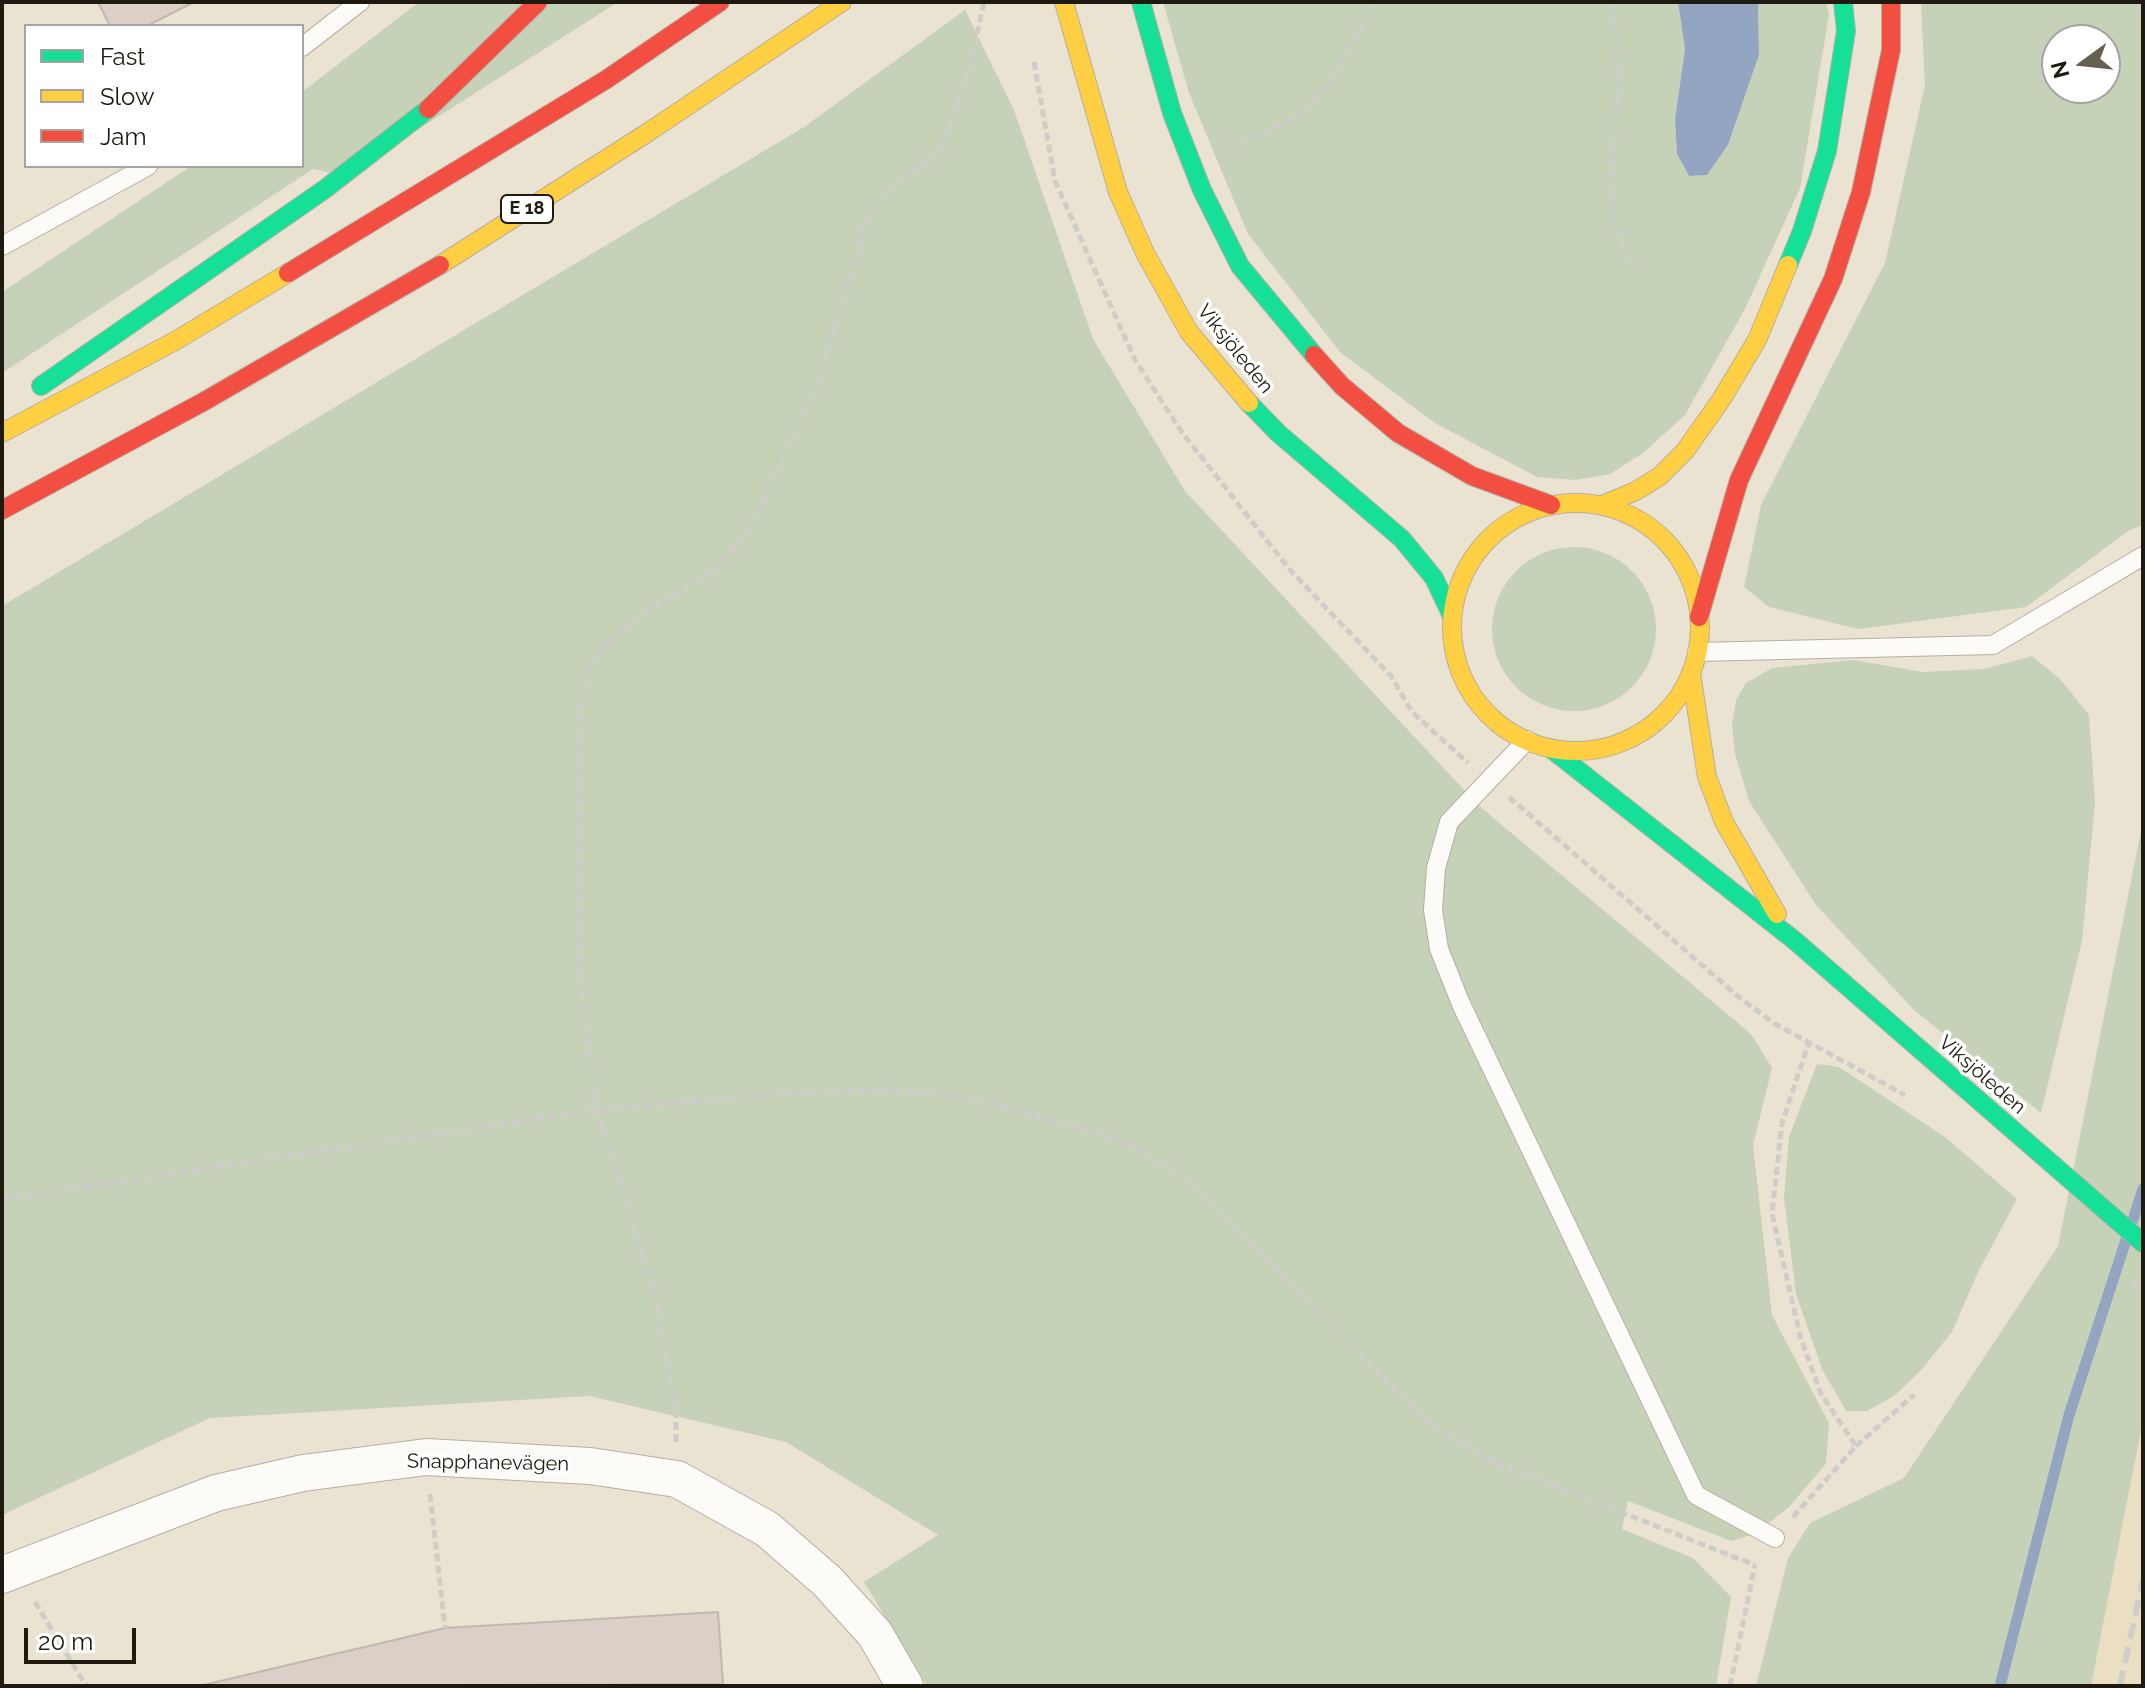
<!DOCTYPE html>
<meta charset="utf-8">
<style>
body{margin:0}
#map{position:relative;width:2145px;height:1688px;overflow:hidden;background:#eae3d2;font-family:Raleway,sans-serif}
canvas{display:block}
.frame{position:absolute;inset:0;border:4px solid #1f1a0f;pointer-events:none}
.legend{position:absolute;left:24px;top:24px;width:280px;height:144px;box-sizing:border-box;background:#fff;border:2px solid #a5a39f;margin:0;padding:10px 14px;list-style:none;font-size:24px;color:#1f1a0f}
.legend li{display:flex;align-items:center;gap:16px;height:40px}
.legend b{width:40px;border:2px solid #a5a39f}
.north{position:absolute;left:2041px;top:24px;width:80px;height:80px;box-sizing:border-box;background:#fff;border:2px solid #a5a39f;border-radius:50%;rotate:255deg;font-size:22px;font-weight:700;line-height:32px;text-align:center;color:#1f1a0f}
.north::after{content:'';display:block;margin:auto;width:28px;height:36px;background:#666053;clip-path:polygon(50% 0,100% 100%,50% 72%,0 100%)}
.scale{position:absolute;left:24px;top:1628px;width:112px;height:36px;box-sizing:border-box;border:4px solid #1f1a0f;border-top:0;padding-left:10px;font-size:24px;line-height:28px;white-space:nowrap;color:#1f1a0f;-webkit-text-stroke:6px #fff;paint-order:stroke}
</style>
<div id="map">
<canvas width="2145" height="1688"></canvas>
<div class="frame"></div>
<ul class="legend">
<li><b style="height:10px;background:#16e098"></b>Fast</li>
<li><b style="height:10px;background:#ffcf43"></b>Slow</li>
<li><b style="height:10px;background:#f24e42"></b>Jam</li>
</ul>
<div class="north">N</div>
<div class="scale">20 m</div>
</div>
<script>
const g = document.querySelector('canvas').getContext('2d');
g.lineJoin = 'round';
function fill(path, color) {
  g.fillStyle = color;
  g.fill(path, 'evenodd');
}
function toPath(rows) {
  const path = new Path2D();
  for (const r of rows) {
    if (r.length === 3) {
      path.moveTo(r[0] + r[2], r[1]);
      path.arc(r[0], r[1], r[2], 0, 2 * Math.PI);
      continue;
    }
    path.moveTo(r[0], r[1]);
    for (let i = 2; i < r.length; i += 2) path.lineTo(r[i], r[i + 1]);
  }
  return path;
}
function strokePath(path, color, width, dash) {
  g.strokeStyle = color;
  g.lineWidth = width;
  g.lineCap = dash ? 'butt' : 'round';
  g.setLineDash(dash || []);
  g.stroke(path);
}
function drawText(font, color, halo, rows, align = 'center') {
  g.font = font + ' Raleway,sans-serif';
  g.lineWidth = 7;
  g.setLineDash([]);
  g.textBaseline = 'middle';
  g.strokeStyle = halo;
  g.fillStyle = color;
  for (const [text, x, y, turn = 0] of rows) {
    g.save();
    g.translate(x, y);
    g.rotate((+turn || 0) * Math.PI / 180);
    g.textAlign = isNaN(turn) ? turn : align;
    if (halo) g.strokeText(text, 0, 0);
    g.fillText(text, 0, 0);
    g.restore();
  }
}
fill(toPath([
 [2143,1420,2143,1686,2091,1686]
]), '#ebdfc3');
fill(toPath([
 [419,2,618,2,345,176,313,169,2,373,2,292,191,166,302,166,302,92],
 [1163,2,1678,2,1685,49,1675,119,1677,154,1689,176,1707,175,1728,145,1759,55,1758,2,1826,2,1829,15,1800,188,1745,309,1685,415,1643,453,1610,474,1576,480,1537,477,1435,423,1340,352,1248,234,1189,93],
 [1921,2,2143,2,2143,525,2128,531,2026,607,1858,629,1769,607,1744,587,1761,505,1885,263,1925,85],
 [2057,40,2105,40,2105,88,2057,88],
 [965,10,1014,110,1093,339,1185,491,1478,805,1751,1034,1772,1068,1753,1145,1772,1315,1829,1423,1826,1464,1789,1507,1755,1534,1731,1541,1628,1501,1622,1529,1693,1558,1731,1597,1716,1686,927,1686,864,1582,938,1535,786,1442,589,1396,210,1418,2,1515,2,606,804,127],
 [1574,629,82],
 [2032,656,2061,680,2089,715,2095,802,2082,941,2041,1113,1914,1010,1816,905,1749,801,1735,754,1732,725,1736,700,1746,683,1772,668,1853,660,1922,672,1984,669],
 [2143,821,2143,1420,2091,1686,1756,1686,1788,1558,1810,1523,1904,1478,2058,1246],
 [1817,1064,1839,1067,1945,1137,2017,1199,1979,1270,1952,1332,1921,1370,1894,1396,1867,1411,1846,1411,1822,1369,1796,1294,1784,1198,1789,1137]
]), '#c6d2b7');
fill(toPath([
 [1678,2,1758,2,1759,55,1728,145,1707,175,1689,176,1677,154,1675,119,1685,49]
]), '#94a5c2');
strokePath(toPath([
 [2133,1220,2143,1189],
 [2000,1686,2069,1415,2126,1240]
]), '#94a5c2', 11);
const building = toPath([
 [98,2,194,2,147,26,110,26,98,2],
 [718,1612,723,1684,199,1686,445,1628,718,1612]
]);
fill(building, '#dccfc7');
strokePath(building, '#c1b8af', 2);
const lane = toPath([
 [302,47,360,2],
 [2,246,148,166],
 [1697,652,1993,645,2143,556],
 [1527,740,1449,822,1436,868,1433,910,1439,949,1461,1004,1696,1495,1775,1538]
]);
const street = toPath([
 [2,1575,216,1493,303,1473,426,1457,590,1466,677,1479,767,1529,827,1581,875,1634,905,1686]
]);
const fast = toPath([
 [1141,2,1172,113,1202,190,1240,266,1314,355],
 [1788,265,1802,231,1827,151,1846,31,1843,2],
 [41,386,325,189,428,109],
 [1249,403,1278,433,1402,539,1434,578,1452,616],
 [1550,748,1794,940,2143,1243]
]);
const slow = toPath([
 [1064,2,1118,192,1145,253,1189,332,1249,403],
 [440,265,647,133,842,2],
 [2,433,175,341,288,273],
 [1576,627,124],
 [1602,505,1636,491,1660,476,1685,451,1721,400,1757,340,1788,265],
 [1691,673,1707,777,1724,822,1777,914]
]);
const jam = toPath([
 [428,109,538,2],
 [288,273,607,79,720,2],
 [1314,355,1342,386,1398,433,1472,476,1551,505],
 [2,510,203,402,440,265],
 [1699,617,1739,480,1833,279,1861,192,1891,50,1891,2]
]);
strokePath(lane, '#b5afa2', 20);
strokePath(street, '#b5afa2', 38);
strokePath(fast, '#b5afa2', 20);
strokePath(slow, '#b5afa2', 20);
strokePath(jam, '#b5afa2', 20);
strokePath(toPath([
 [1613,2,1619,80,1611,180,1616,225,1626,256,1633,266],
 [1034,62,1055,181,1135,360,1181,431,1290,570,1391,676,1412,712,1468,763],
 [1229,145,1269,132,1305,108,1336,74,1376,2],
 [1509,797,1740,998,1775,1024,1905,1095],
 [2,1199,596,1110,780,1094,885,1090,974,1098,1120,1140,1183,1175,1425,1420,1491,1461,1755,1565],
 [2132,1282,2143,1291],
 [676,1442,676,1407,653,1286,596,1110,580,973,579,764,581,699,597,654,624,627,672,595,720,568,751,527,818,384,842,301,859,257,862,228,883,195,941,150,970,66,984,2],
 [1856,1446,1914,1395],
 [430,1494,445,1628],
 [1793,1517,1856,1446,1821,1394,1801,1339,1772,1214,1782,1123,1809,1042],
 [35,1602,86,1686],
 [1730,1686,1755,1565]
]), '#cfcdc8', 5, [8, 4]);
strokePath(lane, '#fcfbf8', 18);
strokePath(street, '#fcfbf8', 36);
strokePath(fast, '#16e098', 18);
strokePath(slow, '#ffcf43', 18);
strokePath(jam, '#f24e42', 18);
strokePath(toPath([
 [2120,1686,2143,1579]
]), '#d0cec9', 6, [16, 8]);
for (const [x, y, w] of [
 [527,209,52]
]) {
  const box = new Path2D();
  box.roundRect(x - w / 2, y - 14, w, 28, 6);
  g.fillStyle = '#fff';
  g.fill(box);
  strokePath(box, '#1f1a0f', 2);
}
drawText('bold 18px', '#1f1a0f', null, [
 ["E 18",527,209]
]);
drawText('20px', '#1f1a0f', '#fff', [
 ["Viksjöleden",1235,349,51],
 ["Viksjöleden",1982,1075,41],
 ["Snapphanevägen",488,1463,1]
]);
</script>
